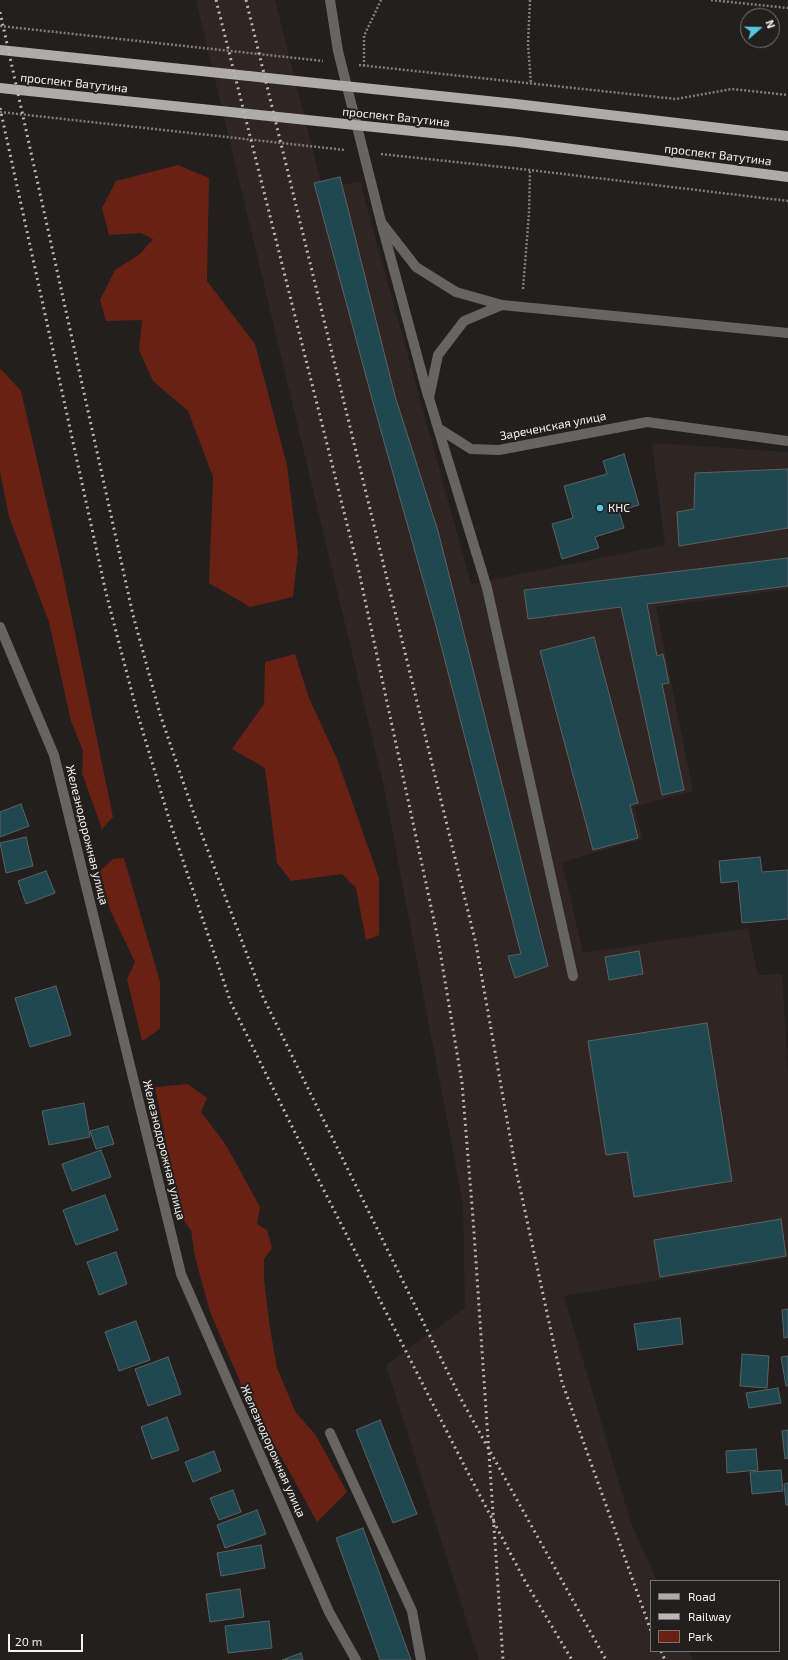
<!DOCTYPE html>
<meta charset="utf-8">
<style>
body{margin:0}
#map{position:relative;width:788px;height:1660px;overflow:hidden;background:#221f1e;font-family:"Exo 2",sans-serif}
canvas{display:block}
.legend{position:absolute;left:650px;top:1580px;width:130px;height:72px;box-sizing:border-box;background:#221f1e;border:1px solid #767473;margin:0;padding:5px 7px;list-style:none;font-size:12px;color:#f5f3f3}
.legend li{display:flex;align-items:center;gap:8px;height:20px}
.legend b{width:20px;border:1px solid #767473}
.north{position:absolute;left:740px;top:8px;width:40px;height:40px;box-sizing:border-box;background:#221f1e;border:1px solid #767473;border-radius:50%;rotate:70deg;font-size:11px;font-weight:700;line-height:16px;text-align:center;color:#f5f3f3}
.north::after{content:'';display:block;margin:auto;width:14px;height:18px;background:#56c9e1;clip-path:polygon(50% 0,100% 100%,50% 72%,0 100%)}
.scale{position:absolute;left:8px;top:1634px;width:75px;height:18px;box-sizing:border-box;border:2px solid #f5f3f3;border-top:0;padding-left:5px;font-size:12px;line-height:14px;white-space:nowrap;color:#f5f3f3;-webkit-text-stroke:3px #221f1e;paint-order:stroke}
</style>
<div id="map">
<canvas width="788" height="1660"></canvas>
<ul class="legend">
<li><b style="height:5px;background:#aeabaa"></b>Road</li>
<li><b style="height:5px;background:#b9b7b7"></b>Railway</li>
<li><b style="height:11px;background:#682113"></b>Park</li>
</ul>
<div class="north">N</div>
<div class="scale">20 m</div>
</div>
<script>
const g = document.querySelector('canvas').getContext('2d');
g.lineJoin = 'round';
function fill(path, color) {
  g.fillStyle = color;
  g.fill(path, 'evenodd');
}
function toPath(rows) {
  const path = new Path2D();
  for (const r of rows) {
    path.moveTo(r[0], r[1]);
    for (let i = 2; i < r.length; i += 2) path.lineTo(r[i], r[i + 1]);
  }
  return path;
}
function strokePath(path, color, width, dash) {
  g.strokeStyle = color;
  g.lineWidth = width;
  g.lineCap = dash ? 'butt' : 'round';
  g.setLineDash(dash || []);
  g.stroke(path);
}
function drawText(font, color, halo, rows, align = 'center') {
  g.font = font + ' "Exo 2",sans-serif';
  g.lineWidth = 4;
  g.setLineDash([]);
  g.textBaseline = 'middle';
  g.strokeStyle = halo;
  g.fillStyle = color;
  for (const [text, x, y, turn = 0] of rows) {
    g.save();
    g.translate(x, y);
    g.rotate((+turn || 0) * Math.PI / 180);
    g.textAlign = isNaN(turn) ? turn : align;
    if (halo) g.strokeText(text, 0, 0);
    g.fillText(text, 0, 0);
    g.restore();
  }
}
fill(toPath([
 [196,0,275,0,322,187,360,182,471,584,665,545,652,443,788,452,788,589,656,607,693,791,634,807,643,839,562,862,583,953,748,928,758,975,782,974,788,1073,788,1258,564,1296,631,1523,657,1581,651,1581,651,1651,689,1651,693,1660,479,1660,386,1365,465,1308,463,1204,384,787]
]), '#2f2624');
fill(toPath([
 [178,165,209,178,207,281,255,344,287,465,298,553,293,597,250,607,209,583,213,477,188,411,153,381,139,350,142,320,106,321,100,300,115,270,140,254,153,239,141,233,109,235,102,208,116,181],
 [0,368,21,391,60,560,113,817,102,829,82,773,83,751,71,721,49,622,9,517,0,472],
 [295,654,309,698,337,759,379,878,379,935,366,940,356,888,342,874,291,881,277,863,265,768,232,749,264,704,265,662],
 [124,858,160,982,160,1029,142,1041,127,979,135,962,110,910,100,871,113,859],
 [188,1084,207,1098,201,1112,226,1145,260,1207,257,1224,267,1230,272,1248,264,1259,264,1280,270,1328,277,1368,296,1413,315,1434,347,1492,317,1522,241,1384,210,1312,195,1257,191,1230,181,1217,155,1087]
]), '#682113');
const building = toPath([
 [340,177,395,396,438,531,548,966,515,978,508,956,521,954,436,626,374,406,314,183,340,177],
 [624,454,639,505,619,511,624,528,595,537,599,548,562,559,552,524,573,518,564,486,607,474,603,461,624,454],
 [788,469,788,528,679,546,677,512,694,509,695,473,788,469],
 [788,558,788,586,647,604,657,656,663,654,669,683,662,684,684,790,662,795,621,607,528,619,524,590,788,558],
 [594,637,638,803,630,805,638,838,593,850,540,651,594,637],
 [21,804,29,826,0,837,0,812,21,804],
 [26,837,33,866,6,873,0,843,26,837],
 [760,857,762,872,788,870,788,919,742,923,738,881,721,883,719,861,760,857],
 [46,871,55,893,26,904,18,881,46,871],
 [639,951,643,974,609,980,605,957,639,951],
 [56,986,71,1035,30,1047,15,998,56,986],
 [707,1023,732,1181,634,1197,627,1152,606,1155,588,1041,707,1023],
 [84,1103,90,1137,49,1145,42,1111,84,1103],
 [108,1126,114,1144,96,1149,90,1131,108,1126],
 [101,1150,111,1177,72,1191,62,1164,101,1150],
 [105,1195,118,1230,76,1245,63,1210,105,1195],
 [781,1219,786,1256,660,1277,654,1240,781,1219],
 [116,1252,127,1284,99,1295,87,1262,116,1252],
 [788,1309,788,1337,784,1338,782,1310,788,1309],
 [680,1318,683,1344,638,1350,634,1324,680,1318],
 [136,1321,150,1360,119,1371,105,1332,136,1321],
 [742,1354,769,1356,767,1388,740,1386,742,1354],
 [788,1356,788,1386,786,1386,781,1357,788,1356],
 [168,1357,181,1394,148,1406,135,1369,168,1357],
 [778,1388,781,1403,749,1408,746,1393,778,1388],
 [167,1417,179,1450,152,1459,141,1427,167,1417],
 [380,1420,417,1514,393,1523,356,1430,380,1420],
 [788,1430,788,1458,785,1459,782,1431,788,1430],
 [756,1449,758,1470,727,1473,726,1451,756,1449],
 [214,1451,221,1471,193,1482,185,1462,214,1451],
 [781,1470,783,1491,752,1494,750,1472,781,1470],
 [788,1483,788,1505,786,1505,784,1484,788,1483],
 [233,1490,241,1512,219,1520,210,1498,233,1490],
 [257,1510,266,1534,225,1548,217,1525,257,1510],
 [363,1528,411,1660,380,1660,336,1538,363,1528],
 [261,1545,265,1568,221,1576,217,1553,261,1545],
 [240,1589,244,1617,210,1622,206,1594,240,1589],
 [269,1621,272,1648,228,1653,225,1626,269,1621],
 [301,1653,303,1660,282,1660,301,1653]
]);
fill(building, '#1f4850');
strokePath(building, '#5d6162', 1);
strokePath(toPath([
 [530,0,528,44,531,84],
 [711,0,788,8],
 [0,26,323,61],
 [359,65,676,99,732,89,788,95],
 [364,66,364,36,381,0],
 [0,112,345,150],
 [381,154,530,170,788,201],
 [523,289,529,213,530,170]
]), '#807e7d', 2.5, [2, 2]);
strokePath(toPath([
 [381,222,428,396],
 [502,305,464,321,438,355,429,398,438,428,471,449,499,450,647,422,788,441],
 [438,428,487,588,573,976],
 [330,1433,412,1611,421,1660]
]), '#666564', 10);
strokePath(toPath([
 [330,0,338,51,381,222,416,267,456,292,502,305,788,333],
 [0,627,54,755,181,1274,329,1612,356,1660]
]), '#666564', 10);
strokePath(toPath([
 [0,50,516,104,788,136],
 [0,88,518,142,788,177]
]), '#aeabaa', 10);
strokePath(toPath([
 [216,0,359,572,438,939,462,1083,473,1218,503,1660],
 [246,0,476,944,515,1165,562,1382,651,1631],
 [0,12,133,615,160,714,193,811,263,997,461,1399,606,1660],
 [0,108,106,593,137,712,170,822,231,1003,312,1167,466,1469,526,1583,572,1660],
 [661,1651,665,1660]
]), '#b9b7b7', 3, [2, 4]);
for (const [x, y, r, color] of [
 [600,508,4,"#56c9e1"]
]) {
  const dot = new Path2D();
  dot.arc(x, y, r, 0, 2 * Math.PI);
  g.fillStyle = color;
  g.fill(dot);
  strokePath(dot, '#221f1e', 1.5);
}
drawText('12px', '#f5f3f3', '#221f1e', [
 ["проспект Ватутина",74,83,6],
 ["проспект Ватутина",396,117,6],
 ["проспект Ватутина",718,155,7],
 ["Зареченская улица",553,426,-11],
 ["Железнодорожная улица",87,835,76],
 ["Железнодорожная улица",164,1150,76],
 ["Железнодорожная улица",273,1451,66]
]);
drawText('12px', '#f5f3f3', '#221f1e', [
 ["КНС",608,508]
], 'left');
</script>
